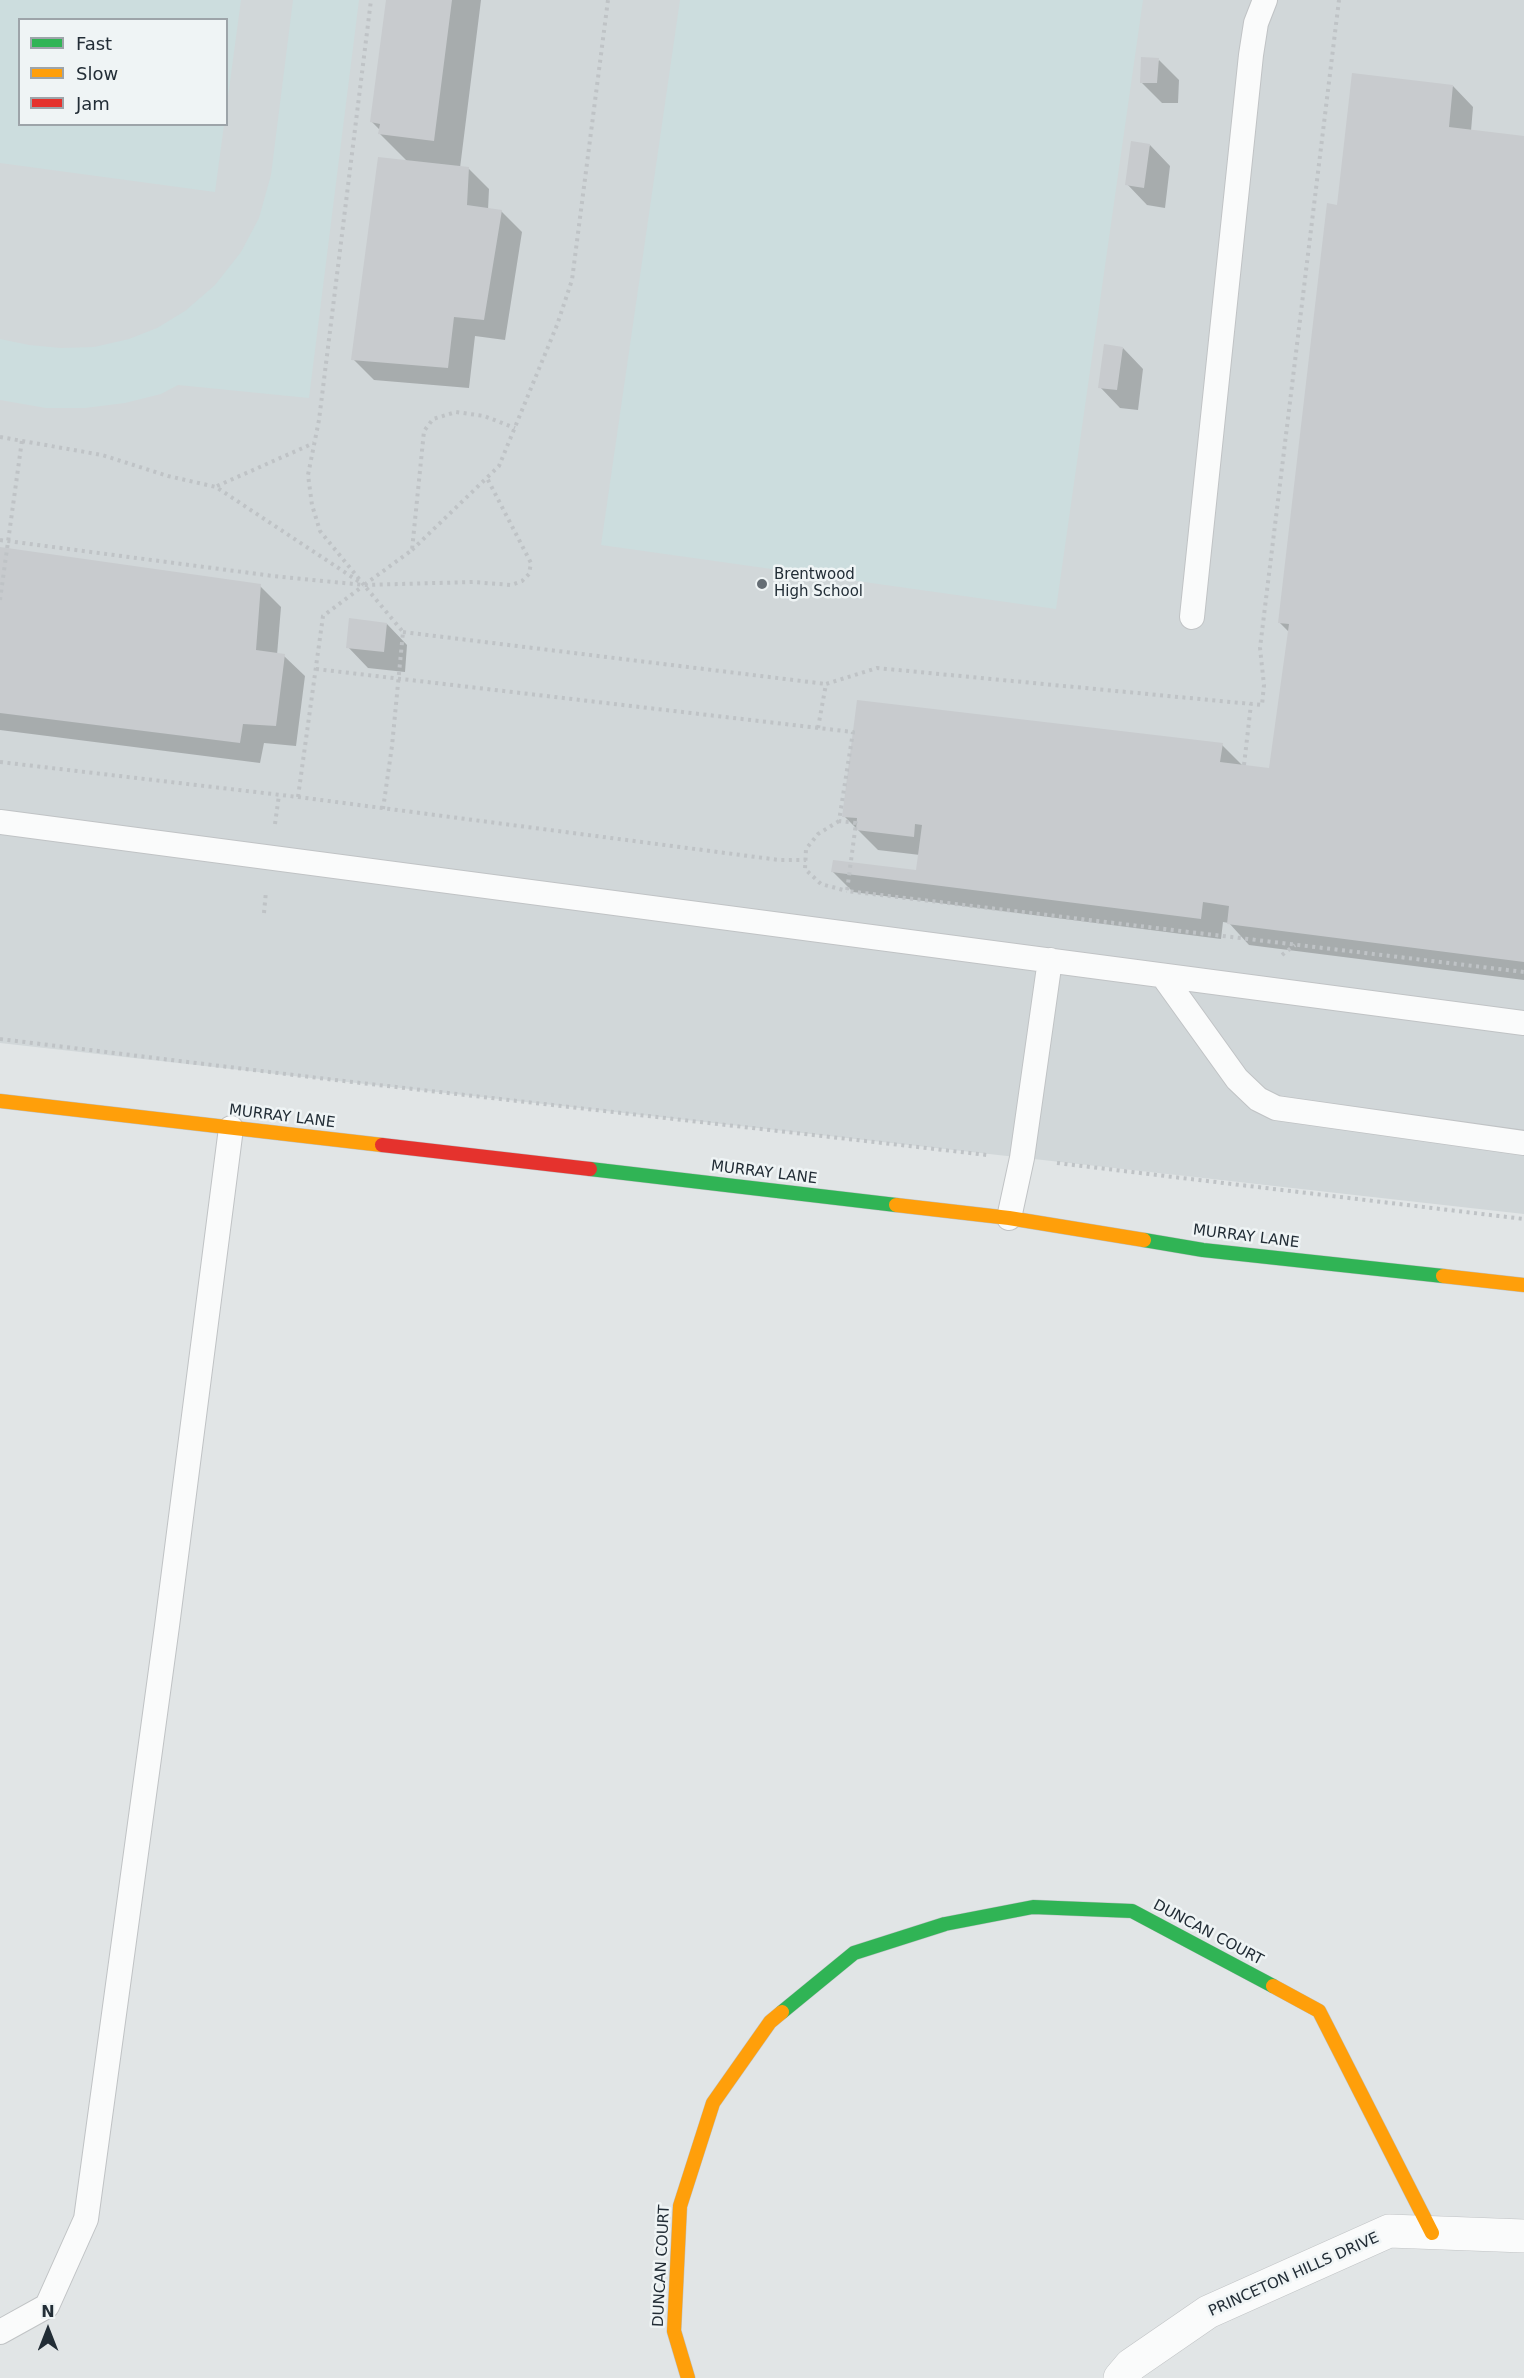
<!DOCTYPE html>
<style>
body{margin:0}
#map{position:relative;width:1524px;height:2378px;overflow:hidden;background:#e1e5e6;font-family:"DejaVu Sans",sans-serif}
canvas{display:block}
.legend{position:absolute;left:18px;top:18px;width:210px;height:108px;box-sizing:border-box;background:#eff4f5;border:2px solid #9da4a9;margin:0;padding:8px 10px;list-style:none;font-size:18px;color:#222d36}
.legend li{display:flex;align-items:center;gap:12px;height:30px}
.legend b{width:30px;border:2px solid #9da4a9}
.north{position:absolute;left:18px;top:2300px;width:60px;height:60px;-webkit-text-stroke:4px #eff4f5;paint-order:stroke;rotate:0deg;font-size:16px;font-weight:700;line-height:24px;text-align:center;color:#222d36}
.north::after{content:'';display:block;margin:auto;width:21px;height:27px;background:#222d36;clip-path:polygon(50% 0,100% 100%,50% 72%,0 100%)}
</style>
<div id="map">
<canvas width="1524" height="2378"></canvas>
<ul class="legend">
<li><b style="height:8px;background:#30b455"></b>Fast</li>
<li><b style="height:8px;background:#ff9f0a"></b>Slow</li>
<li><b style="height:8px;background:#e5322d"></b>Jam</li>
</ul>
<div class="north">N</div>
</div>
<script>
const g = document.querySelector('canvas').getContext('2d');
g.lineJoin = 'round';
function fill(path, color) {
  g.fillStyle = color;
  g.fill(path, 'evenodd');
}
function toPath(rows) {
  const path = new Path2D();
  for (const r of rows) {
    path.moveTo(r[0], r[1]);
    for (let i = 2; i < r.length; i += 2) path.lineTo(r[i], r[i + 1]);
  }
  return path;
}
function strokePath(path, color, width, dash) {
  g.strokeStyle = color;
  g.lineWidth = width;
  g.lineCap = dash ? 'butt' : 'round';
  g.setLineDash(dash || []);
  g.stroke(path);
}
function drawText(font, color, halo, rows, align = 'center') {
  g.font = font + ' "DejaVu Sans",sans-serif';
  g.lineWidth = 5;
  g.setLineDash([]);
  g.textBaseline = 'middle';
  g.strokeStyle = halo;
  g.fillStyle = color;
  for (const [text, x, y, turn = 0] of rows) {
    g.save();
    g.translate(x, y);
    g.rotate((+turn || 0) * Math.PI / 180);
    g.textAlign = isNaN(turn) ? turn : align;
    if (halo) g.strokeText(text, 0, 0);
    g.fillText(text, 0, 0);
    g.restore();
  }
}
fill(toPath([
 [0,0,1524,0,1524,1214,0,1043],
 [20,20,226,20,226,124,20,124]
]), '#d1d7d9');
fill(toPath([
 [0,0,241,0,227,104,226,20,20,20,20,124,224,125,215,192,0,163],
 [293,0,359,0,309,398,178,385,161,394,125,403,85,408,46,408,0,400,0,339,29,345,61,348,94,347,129,339,157,328,185,311,215,285,241,252,259,218,271,175],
 [680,0,1143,0,1056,609,601,545]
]), '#ccddde');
fill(toPath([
 [387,0,481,0,460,168,469,169,489,189,488,210,501,211,522,232,505,340,475,336,469,388,374,380,353,359,408,162,380,134,381,131,372,122],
 [1159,60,1179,80,1178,103,1162,103,1141,82],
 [1453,86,1473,107,1471,131,1524,138,1524,980,1249,945,1229,923,1223,922,1221,939,853,892,833,872,918,872,920,855,878,850,844,816,1222,745,1243,766,1270,769,1289,632,1279,622,1338,206],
 [1150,145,1170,166,1165,208,1147,205,1127,184],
 [1123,348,1143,369,1138,410,1120,408,1100,387],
 [0,549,260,586,281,607,277,655,284,656,305,676,296,746,264,743,260,763,0,730],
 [387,624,407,645,405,672,368,668,348,647]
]), '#0003');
fill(toPath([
 [386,0,452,0,434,141,378,134,380,124,370,122],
 [1141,57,1159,58,1157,83,1140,83],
 [1352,73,1453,85,1449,127,1524,136,1524,962,1227,924,1229,906,1203,902,1201,919,831,872,833,860,916,870,922,825,915,824,914,837,856,830,857,818,842,817,857,700,1223,743,1220,762,1269,768,1289,624,1278,623,1327,203,1337,205],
 [1131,141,1150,144,1144,188,1125,185],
 [378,157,469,167,467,205,502,210,484,320,454,317,448,368,351,360],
 [1104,344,1123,347,1117,390,1098,388],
 [0,547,261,584,256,650,285,654,276,726,243,724,240,743,0,713],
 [349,618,387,623,384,652,346,648]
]), '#c8cbce');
const lane = toPath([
 [1192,617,1251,55,1256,23,1265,0],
 [0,822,1524,1023],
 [1163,976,1237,1079,1258,1099,1276,1108,1524,1143],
 [1009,1218,1022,1158,1050,960],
 [0,2332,47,2306,86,2219,167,1626,231,1128]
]);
const street = toPath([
 [1120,2378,1131,2365,1208,2312,1389,2231,1524,2236]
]);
const fast = toPath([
 [590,1169,896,1205],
 [1144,1240,1203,1250,1443,1276],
 [782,2012,854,1953,945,1924,1033,1907,1132,1911,1273,1986]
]);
const slow = toPath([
 [0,1101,382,1145],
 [896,1205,1009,1218,1144,1240],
 [1443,1276,1524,1285],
 [1273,1986,1319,2011,1432,2233],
 [688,2378,674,2331,680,2206,713,2103,770,2022,782,2012]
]);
const jam = toPath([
 [382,1145,590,1169]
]);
strokePath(lane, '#c0c3c5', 26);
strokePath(street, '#c0c3c5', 34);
strokePath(fast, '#bdc1c3', 15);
strokePath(slow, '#bdc1c3', 15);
strokePath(jam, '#bdc1c3', 15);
strokePath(toPath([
 [0,437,102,455,168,476,216,487,361,583],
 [217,486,314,443],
 [0,540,273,576,364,585,473,582,511,585,522,581,529,574,531,563,487,478],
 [412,550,499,466,557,325,572,280,608,0],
 [364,585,320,531,312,505,308,475,319,420,371,0],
 [0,600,22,440],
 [403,632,826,684],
 [316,669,853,732,839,821,856,823,847,891,1524,972],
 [818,728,826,684,877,668,1262,705,1264,685,1260,648,1339,0],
 [0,762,298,797,779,860,806,860],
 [1244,765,1251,704],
 [298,797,323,616,363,586],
 [383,809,392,746,403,632,364,585,412,550,424,431,433,419,456,412,484,416,515,428],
 [839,821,818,834,806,849,805,869,821,884,847,891],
 [275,824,279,795],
 [264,913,266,891],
 [1282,955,1295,945],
 [0,1039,335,1080,987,1155],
 [1057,1163,1524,1219]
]), '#bfc3c6', 4, [3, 4.5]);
strokePath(lane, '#fafbfb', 24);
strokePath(street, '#fafbfb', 33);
strokePath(fast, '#30b455', 14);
strokePath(slow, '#ff9f0a', 14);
strokePath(jam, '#e5322d', 14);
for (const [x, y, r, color] of [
 [762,584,6,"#656d74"]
]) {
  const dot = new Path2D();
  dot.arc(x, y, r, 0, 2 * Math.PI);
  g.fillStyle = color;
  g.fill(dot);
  strokePath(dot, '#eff4f5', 2);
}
drawText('15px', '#222d36', '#eff4f5', [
 ["Brentwood",774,575],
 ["High School",774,592]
], 'left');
drawText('15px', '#222d36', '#eff4f5', [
 ["MURRAY LANE",282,1117,7],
 ["MURRAY LANE",764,1173,7],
 ["MURRAY LANE",1246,1237,7],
 ["DUNCAN COURT",1208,1933,28],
 ["DUNCAN COURT",662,2266,-87],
 ["PRINCETON HILLS DRIVE",1294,2275,-24]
]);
</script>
